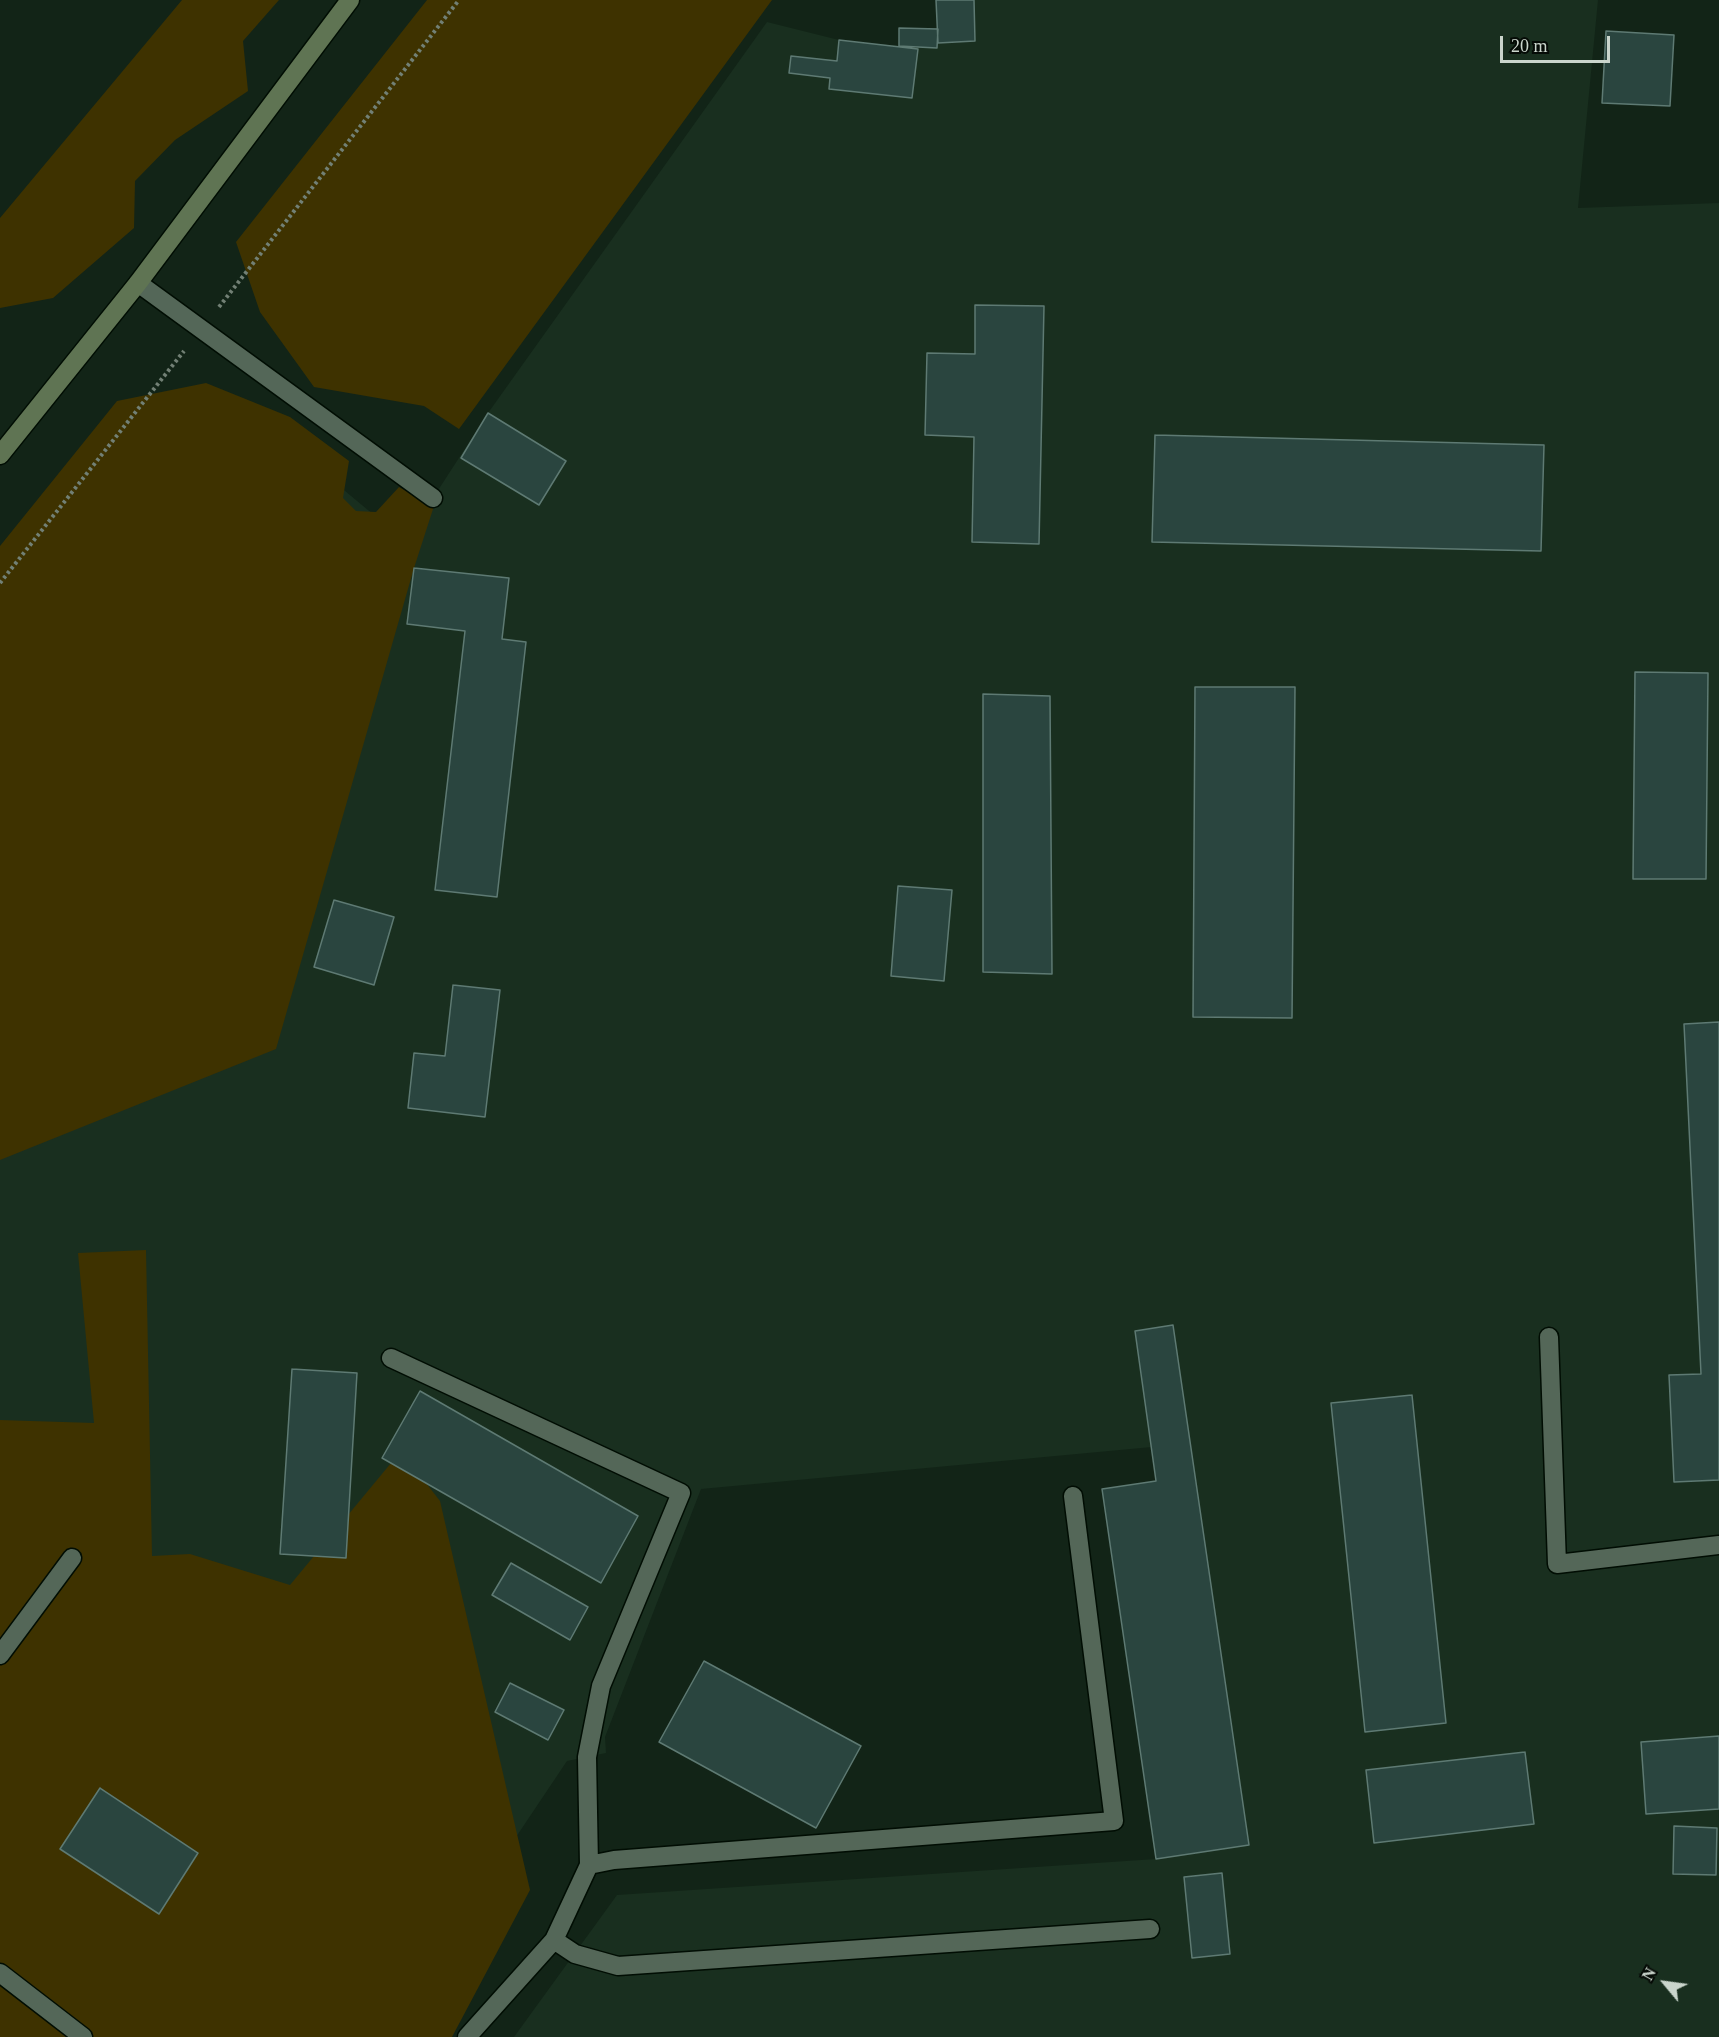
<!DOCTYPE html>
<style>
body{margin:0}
#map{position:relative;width:1719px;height:2037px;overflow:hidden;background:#122417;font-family:Georgia,serif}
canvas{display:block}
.north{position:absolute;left:1635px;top:1953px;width:60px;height:60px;-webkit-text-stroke:4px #050b06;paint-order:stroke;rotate:299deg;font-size:16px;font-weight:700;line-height:24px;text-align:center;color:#cad5cc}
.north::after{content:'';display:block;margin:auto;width:21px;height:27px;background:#cad5cc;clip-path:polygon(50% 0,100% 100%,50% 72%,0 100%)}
.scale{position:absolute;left:1500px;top:36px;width:110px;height:27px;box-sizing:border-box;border:3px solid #cad5cc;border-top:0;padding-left:8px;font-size:18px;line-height:21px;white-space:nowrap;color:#cad5cc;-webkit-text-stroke:4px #050b06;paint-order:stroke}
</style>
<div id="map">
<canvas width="1719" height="2037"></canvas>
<div class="north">N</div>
<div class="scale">20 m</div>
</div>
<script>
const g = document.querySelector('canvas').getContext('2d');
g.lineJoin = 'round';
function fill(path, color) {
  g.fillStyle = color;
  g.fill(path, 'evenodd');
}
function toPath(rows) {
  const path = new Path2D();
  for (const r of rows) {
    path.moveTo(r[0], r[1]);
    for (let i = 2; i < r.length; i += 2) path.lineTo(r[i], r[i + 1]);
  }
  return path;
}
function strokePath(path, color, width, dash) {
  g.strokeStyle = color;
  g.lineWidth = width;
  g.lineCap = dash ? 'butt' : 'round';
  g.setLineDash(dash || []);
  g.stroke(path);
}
fill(toPath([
 [936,0,1598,0,1578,208,1719,203,1719,2037,514,2037,617,1895,1156,1859,1249,1845,1173,1326,1135,1332,1152,1447,701,1489,605,1737,606,1753,567,1761,382,2037,0,1889,0,889,297,451,398,535,433,498,488,413,767,22,839,40,898,46,899,28,937,29]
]), '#192f1f');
fill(toPath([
 [182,0,279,0,243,41,248,91,175,140,135,181,134,228,53,298,0,308,0,218],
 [427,0,772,0,459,429,424,406,314,387,260,312,236,242],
 [206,383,290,417,349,461,343,498,356,511,376,512,399,487,434,506,414,568,276,1049,0,1160,0,546,117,401],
 [146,1250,152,1556,190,1554,290,1585,401,1451,440,1501,530,1890,452,2037,0,2037,0,1420,94,1423,78,1253]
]), '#3e3200');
const building = toPath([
 [936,0,974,0,975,41,938,43,936,0],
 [899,28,938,29,937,48,899,46,899,28],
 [1606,31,1674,35,1670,106,1602,103,1606,31],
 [839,40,918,49,912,98,829,89,830,78,789,73,791,56,837,61,839,40],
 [975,305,1044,306,1039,544,972,542,974,437,925,435,927,353,975,354,975,305],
 [488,413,566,461,539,505,461,458,488,413],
 [1155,435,1544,445,1541,551,1152,542,1155,435],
 [414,568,509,578,502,639,526,642,497,897,435,890,465,631,407,624,414,568],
 [1635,672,1708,673,1706,879,1633,879,1635,672],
 [1195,687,1295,687,1292,1018,1193,1017,1195,687],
 [983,694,1050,696,1052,974,983,972,983,694],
 [898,886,952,890,944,981,891,976,898,886],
 [334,900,394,917,374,985,314,967,334,900],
 [453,985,500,990,485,1117,408,1108,414,1053,445,1056,453,985],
 [1719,1022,1719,1480,1674,1482,1669,1375,1701,1374,1684,1024,1719,1022],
 [1173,1325,1249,1845,1156,1859,1102,1489,1156,1481,1135,1331,1173,1325],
 [292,1369,357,1373,346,1558,280,1554,292,1369],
 [420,1391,638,1516,601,1583,382,1458,420,1391],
 [1412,1395,1446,1723,1365,1732,1331,1403,1412,1395],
 [511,1563,588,1607,570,1640,492,1595,511,1563],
 [704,1661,861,1746,816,1828,659,1742,704,1661],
 [510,1683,564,1710,548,1740,495,1712,510,1683],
 [1719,1736,1719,1809,1646,1814,1641,1742,1719,1736],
 [1525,1752,1534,1824,1374,1843,1366,1770,1525,1752],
 [100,1788,198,1853,159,1914,60,1849,100,1788],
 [1674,1826,1717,1828,1716,1875,1673,1874,1674,1826],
 [1222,1873,1230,1954,1192,1958,1184,1877,1222,1873]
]);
fill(building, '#2a453f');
strokePath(building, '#5e7a73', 1.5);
const lane = toPath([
 [138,283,433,498],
 [1549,1337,1557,1564,1719,1545],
 [391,1358,681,1493,601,1686,587,1757,589,1865],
 [0,1655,72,1558],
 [554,1940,589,1865,614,1860,1114,1821,1073,1496],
 [0,1973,83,2037],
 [467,2037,554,1940,575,1954,618,1966,1150,1929]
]);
const secondary = toPath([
 [0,455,138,283,350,0]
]);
strokePath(lane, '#010d03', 21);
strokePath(secondary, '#010d03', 21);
strokePath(toPath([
 [219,307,459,0],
 [0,583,184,351]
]), '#728075', 4, [3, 3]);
strokePath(lane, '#546758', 18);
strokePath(secondary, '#5f7453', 18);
</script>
